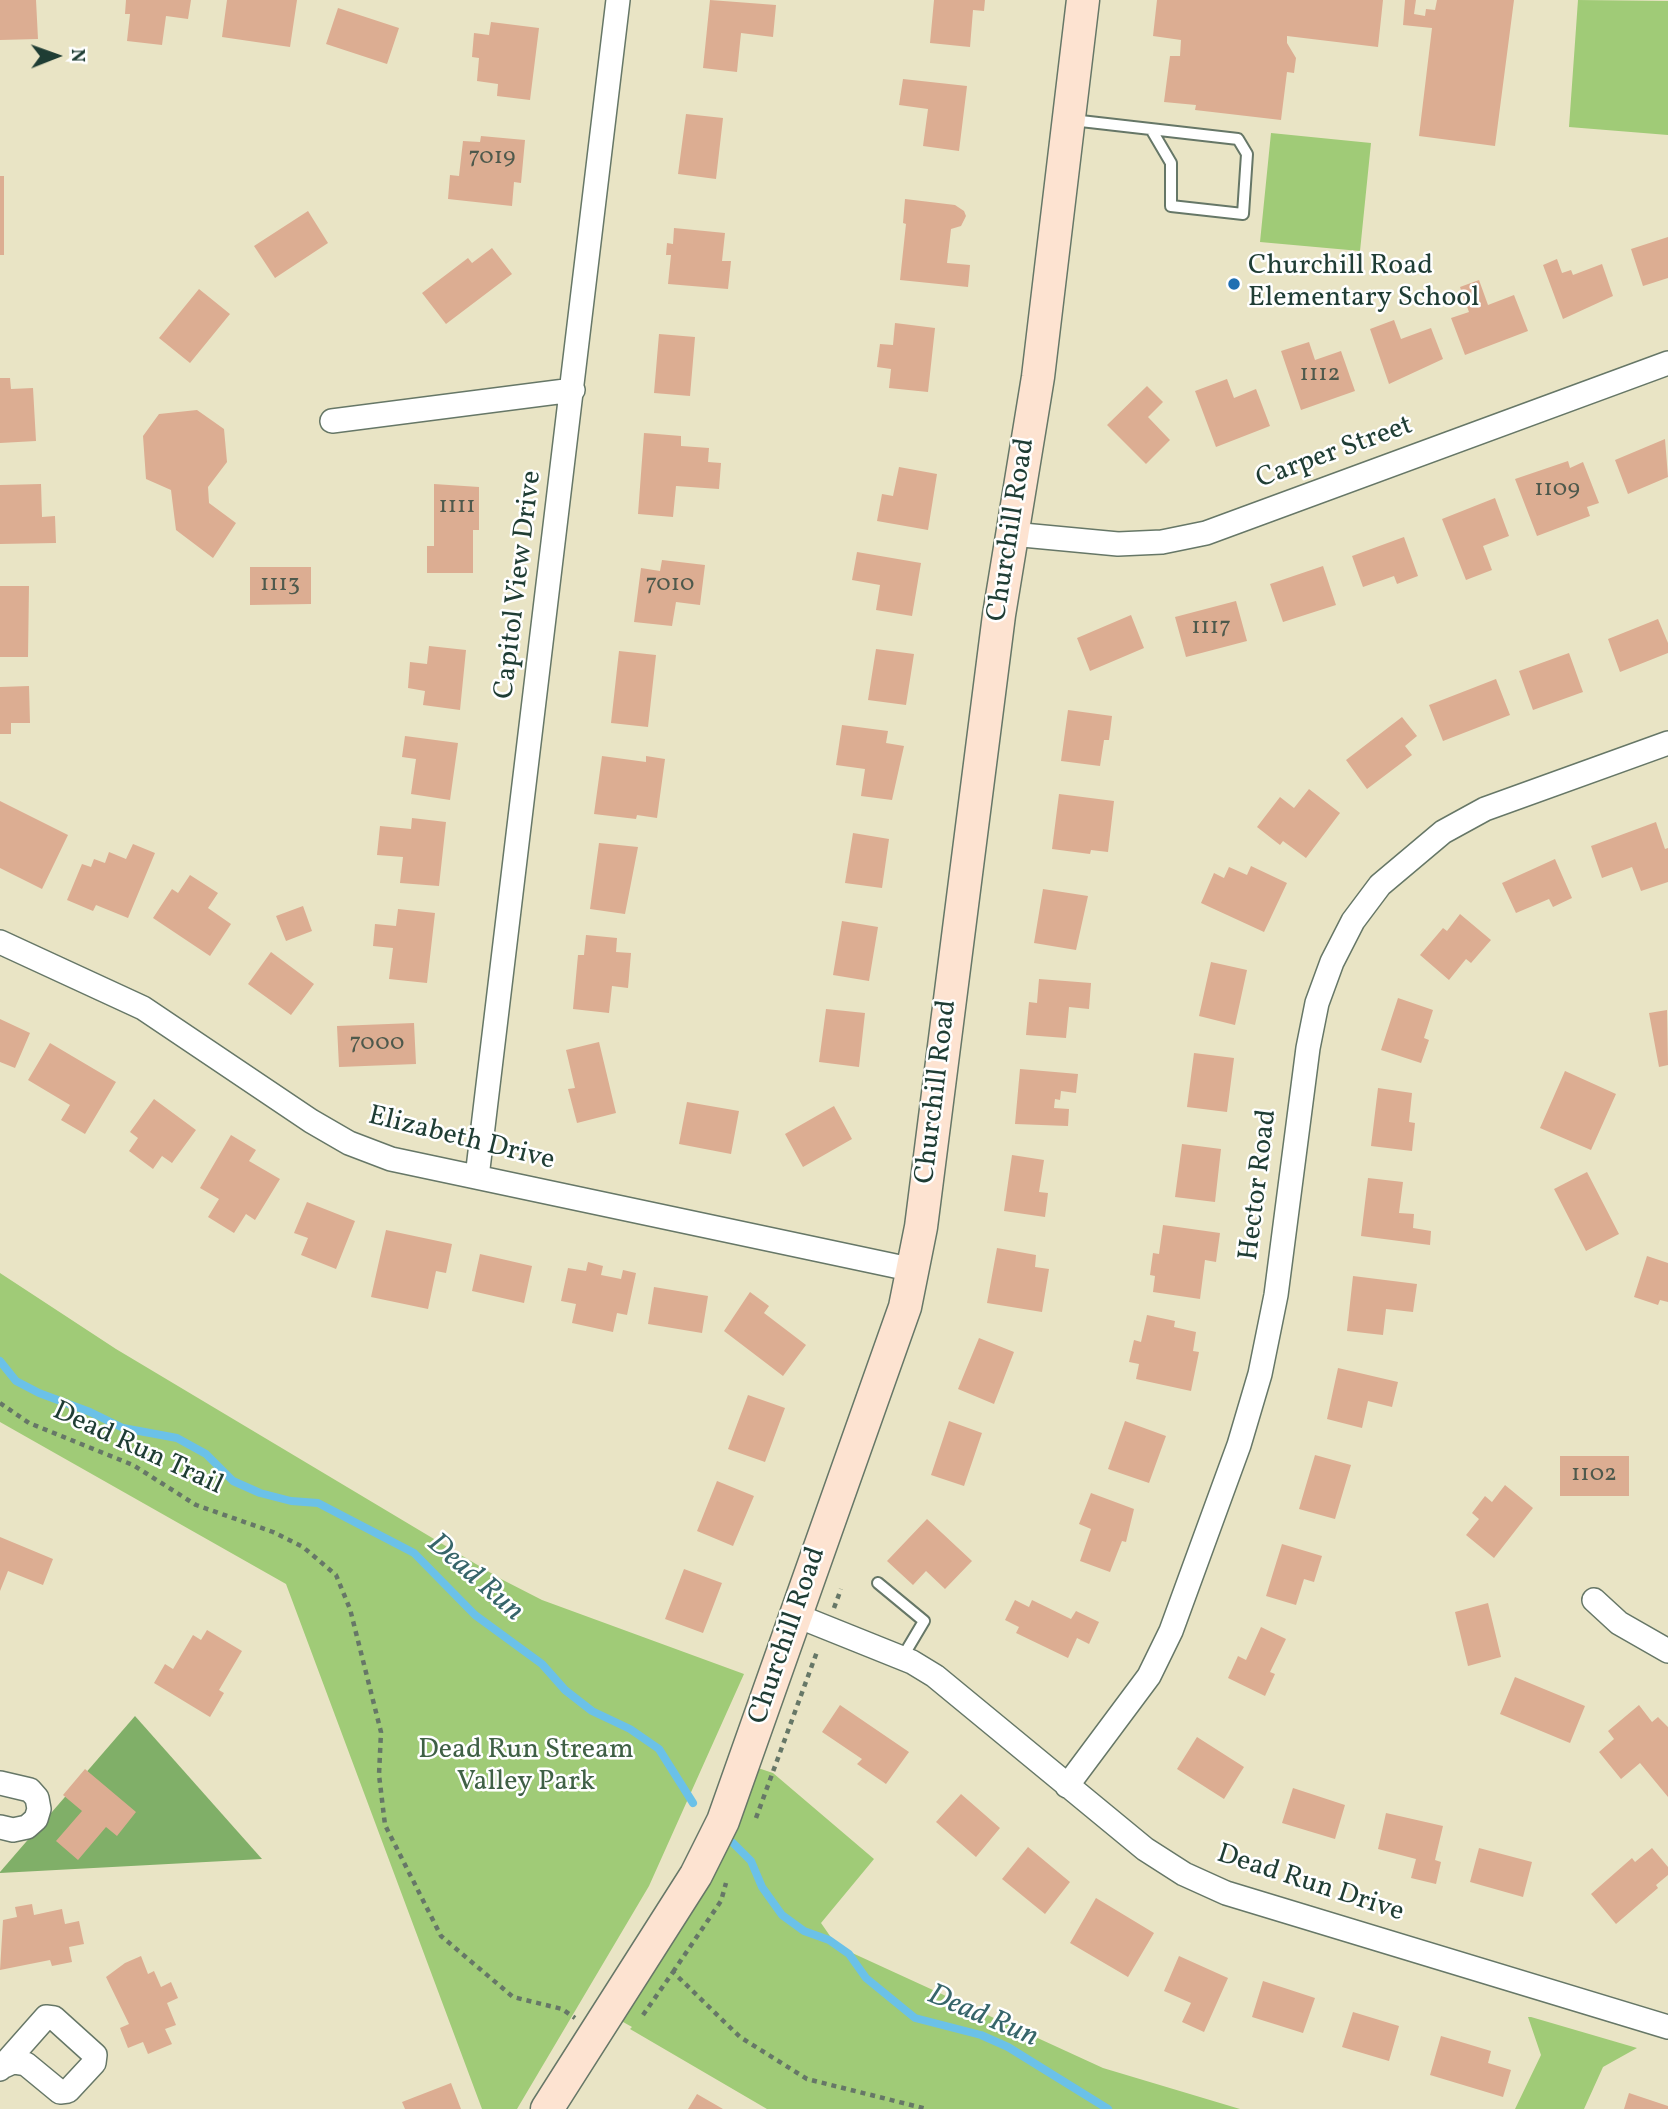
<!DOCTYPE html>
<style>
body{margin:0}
#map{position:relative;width:1668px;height:2109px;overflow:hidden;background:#e9e4c5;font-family:Vollkorn,serif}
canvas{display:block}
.north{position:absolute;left:21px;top:21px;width:70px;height:70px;-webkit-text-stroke:5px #fff;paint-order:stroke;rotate:89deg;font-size:19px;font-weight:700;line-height:28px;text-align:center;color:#1f3d34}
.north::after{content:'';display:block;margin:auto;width:24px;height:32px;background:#1f3d34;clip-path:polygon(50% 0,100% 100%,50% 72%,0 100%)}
</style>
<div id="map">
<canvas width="1668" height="2109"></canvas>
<div class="north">N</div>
</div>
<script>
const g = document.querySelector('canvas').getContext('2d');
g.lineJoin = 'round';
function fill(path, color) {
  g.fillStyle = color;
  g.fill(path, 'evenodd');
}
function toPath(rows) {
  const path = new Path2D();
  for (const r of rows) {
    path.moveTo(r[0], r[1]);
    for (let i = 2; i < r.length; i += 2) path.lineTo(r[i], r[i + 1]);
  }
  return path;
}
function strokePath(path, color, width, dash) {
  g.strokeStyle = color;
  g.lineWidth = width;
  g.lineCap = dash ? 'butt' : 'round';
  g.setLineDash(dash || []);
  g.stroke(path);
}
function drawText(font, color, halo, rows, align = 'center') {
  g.font = font + ' Vollkorn,serif';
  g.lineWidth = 5;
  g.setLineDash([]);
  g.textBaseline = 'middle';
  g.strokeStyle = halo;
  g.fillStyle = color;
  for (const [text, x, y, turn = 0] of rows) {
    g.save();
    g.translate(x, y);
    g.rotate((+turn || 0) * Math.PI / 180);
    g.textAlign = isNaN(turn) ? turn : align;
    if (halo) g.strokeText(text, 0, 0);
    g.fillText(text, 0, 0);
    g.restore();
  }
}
fill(toPath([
 [1578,0,1668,1,1668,135,1569,127],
 [1271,133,1371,143,1360,251,1260,242],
 [0,1273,116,1349,501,1579,542,1600,744,1674,649,1886,517,2109,482,2109,286,1584,0,1422],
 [758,1768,773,1773,874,1859,821,1923,837,1946,1103,2068,1240,2109,767,2109,630,2029,632,2027,616,2018],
 [1528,2017,1531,2017,1637,2048,1603,2067,1584,2109,1515,2109,1541,2055]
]), '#a0cb77');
fill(toPath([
 [135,1716,262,1859,0,1873,0,1872]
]), '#80af68');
strokePath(toPath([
 [0,1361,16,1381,39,1393,90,1412,123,1428,177,1438,206,1454,233,1481,260,1493,291,1501,318,1503,414,1553,475,1615,542,1664,565,1690,592,1711,630,1729,659,1749,693,1803],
 [733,1843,751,1861,762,1887,782,1915,804,1931,829,1940,849,1954,866,1978,915,2018,981,2035,1008,2047,1108,2109]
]), '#6bc1e8', 8);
fill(toPath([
 [0,0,36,0,38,39,0,40],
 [126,0,191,0,188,19,166,16,162,45,127,41,130,14,125,14],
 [227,0,297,0,290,47,222,37],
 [710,0,776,5,773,37,741,33,737,72,703,68],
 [934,0,985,0,984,11,973,10,970,47,930,43],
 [1157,0,1383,0,1378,47,1287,36,1287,43,1296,58,1294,73,1287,72,1281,120,1195,110,1196,105,1164,102,1170,56,1180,56,1181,40,1153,36],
 [1405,0,1416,0,1414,14,1425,16,1426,9,1435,10,1437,0,1514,0,1495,146,1419,136,1432,28,1403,25],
 [338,8,399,28,387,64,326,44],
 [491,22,539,28,530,100,497,96,498,84,477,81,479,58,472,57,474,33,489,35],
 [903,79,967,86,959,151,923,146,928,109,899,105],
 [686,114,723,118,716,179,678,174],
 [481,136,525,140,521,183,514,182,512,206,448,199,450,175,459,176,463,141,480,142],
 [0,176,4,176,4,255,0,255],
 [905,199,955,205,964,211,966,216,961,226,951,229,947,263,970,265,968,287,900,280,906,224,903,223],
 [308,211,328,243,275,278,254,246],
 [674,228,725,233,722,261,731,261,728,289,668,284,671,255,666,255,667,243,673,244],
 [1668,237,1668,278,1643,286,1631,249],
 [492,248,512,274,446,324,422,293,468,258,472,263],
 [1557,259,1562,273,1571,270,1573,275,1602,264,1613,296,1563,319,1543,265],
 [1479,280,1488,305,1514,295,1528,331,1465,355,1451,318,1469,312,1460,287],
 [199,289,230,314,190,363,159,338],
 [1394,320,1401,339,1431,328,1443,359,1389,384,1370,329],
 [895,323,935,328,928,392,889,388,891,369,877,367,880,344,893,345],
 [659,334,695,337,690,396,654,393],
 [1309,342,1315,360,1341,351,1355,391,1301,410,1281,351],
 [0,378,10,378,11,389,33,388,36,441,0,443],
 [1227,379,1234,398,1256,389,1270,426,1216,447,1195,391],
 [1147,386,1163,402,1148,417,1170,440,1146,464,1107,425],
 [197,410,224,429,227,462,208,487,209,503,236,523,213,558,176,530,171,490,146,479,143,436,159,414],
 [644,433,681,436,681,446,709,448,708,462,721,463,719,489,676,486,673,517,638,514],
 [1665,439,1668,477,1628,494,1615,460],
 [1568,461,1570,468,1583,462,1599,503,1587,507,1590,516,1537,536,1515,479],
 [899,467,937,474,928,530,877,521,882,494,893,496],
 [41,484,42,517,55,516,56,543,0,544,0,485],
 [434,484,479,487,479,530,473,530,473,573,427,573,427,546,434,546],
 [1495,498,1509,536,1483,546,1492,570,1466,580,1442,519],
 [1404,537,1418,576,1397,584,1394,576,1363,587,1352,556],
 [857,552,921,563,912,616,876,610,880,585,852,580],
 [662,560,705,565,700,605,676,602,672,626,634,622,641,568,660,571],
 [1323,566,1336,605,1283,622,1270,584],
 [250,567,311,567,311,604,250,605],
 [0,586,29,586,28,657,0,657],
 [1236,601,1247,641,1186,657,1175,617],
 [1131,615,1144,648,1090,671,1077,638],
 [1658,619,1668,643,1668,653,1620,672,1608,639],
 [429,646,466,650,460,710,423,705,425,691,408,688,410,662,427,664],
 [876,649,914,654,906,705,868,700],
 [619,651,656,655,648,727,611,723],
 [1569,653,1583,692,1533,710,1519,671],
 [1496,679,1510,715,1443,741,1429,705],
 [29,686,30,723,11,723,11,734,0,734,0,687],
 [1068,710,1112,716,1109,740,1104,740,1100,766,1061,761],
 [1402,717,1417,736,1405,746,1412,755,1367,789,1346,760],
 [842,725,888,731,886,743,904,746,892,800,861,796,865,769,836,765],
 [405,736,458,743,450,800,411,794,416,759,402,757],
 [602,756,646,762,646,756,665,759,657,818,637,815,636,819,594,814],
 [1309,789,1340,813,1306,858,1283,841,1280,845,1257,827,1280,797,1294,808],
 [1059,794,1114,801,1108,852,1091,850,1090,854,1052,849],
 [0,801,68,835,42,889,0,868],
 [412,818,446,822,439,886,400,883,403,857,377,855,380,826,411,829],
 [1656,822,1665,849,1668,848,1668,882,1641,891,1632,867,1602,878,1591,846],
 [853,833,889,839,882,888,845,883],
 [599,843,638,847,625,914,590,909],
 [133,844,155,853,128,918,96,905,93,911,67,900,82,864,91,867,94,859,105,863,109,852,126,859],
 [1555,859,1572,898,1553,907,1549,899,1516,913,1502,883],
 [1251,866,1287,883,1264,932,1201,903,1214,873,1224,878,1229,867,1247,875],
 [190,875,218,893,208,908,231,924,210,956,153,918,172,889,178,893],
 [1043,889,1088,896,1076,950,1034,943],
 [303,906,312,931,286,941,276,916],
 [398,909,435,913,427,983,389,979,393,948,373,946,375,924,396,926],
 [1460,914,1491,940,1471,963,1466,959,1449,980,1420,955,1443,928,1447,931],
 [842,921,878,927,869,981,833,975],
 [586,935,617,938,616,952,631,953,628,988,612,986,609,1013,573,1009,578,955,584,955],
 [271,952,314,984,291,1015,248,984],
 [1211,962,1247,970,1235,1025,1199,1016],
 [1039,979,1091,983,1089,1009,1069,1007,1066,1038,1026,1035,1029,1002,1037,1003],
 [1398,998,1433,1010,1424,1038,1429,1040,1421,1063,1381,1050],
 [826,1009,865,1013,859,1067,819,1062],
 [1667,1010,1668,1065,1659,1067,1649,1013],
 [0,1019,30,1033,15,1068,0,1062],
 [414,1023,416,1064,339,1067,337,1026],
 [599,1042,616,1113,577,1123,568,1089,575,1088,566,1050],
 [50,1043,116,1082,85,1134,61,1120,70,1105,28,1080],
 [1194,1053,1234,1058,1227,1112,1187,1107],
 [1020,1069,1078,1074,1076,1093,1061,1091,1060,1100,1055,1099,1054,1108,1069,1109,1068,1126,1015,1124],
 [1565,1071,1616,1094,1591,1150,1540,1128],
 [1378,1088,1412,1093,1409,1122,1415,1123,1412,1151,1371,1146],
 [154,1099,196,1130,172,1163,162,1156,153,1169,129,1151,138,1138,130,1132],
 [687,1102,739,1111,731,1154,679,1144],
 [834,1106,852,1139,803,1167,785,1134],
 [231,1135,256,1150,249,1161,280,1179,255,1220,246,1214,234,1233,208,1217,219,1199,200,1188],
 [1182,1144,1221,1149,1215,1202,1175,1197],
 [1012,1155,1044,1160,1039,1192,1048,1193,1045,1217,1004,1211],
 [1587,1172,1619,1234,1586,1251,1554,1189],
 [1368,1178,1403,1182,1399,1213,1414,1214,1413,1228,1431,1231,1430,1245,1361,1236],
 [307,1202,355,1221,336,1269,301,1255,308,1238,294,1233],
 [1163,1225,1220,1233,1216,1262,1205,1260,1200,1299,1153,1292,1155,1276,1150,1275,1153,1253,1159,1254],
 [386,1230,452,1244,446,1273,436,1271,428,1309,371,1297],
 [997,1248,1036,1255,1035,1267,1049,1269,1042,1312,987,1303],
 [480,1254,532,1266,524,1303,472,1291],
 [1647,1256,1668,1263,1668,1302,1660,1300,1658,1305,1634,1297],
 [588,1262,603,1266,601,1275,621,1279,623,1270,636,1273,627,1315,617,1313,613,1332,572,1323,576,1304,561,1301,568,1268,586,1271],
 [1353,1276,1417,1284,1413,1312,1386,1309,1383,1335,1347,1331],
 [654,1287,708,1296,702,1333,648,1324],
 [750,1292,769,1306,764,1313,806,1345,783,1376,724,1331],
 [1147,1315,1175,1321,1174,1327,1196,1332,1193,1351,1199,1352,1191,1391,1136,1379,1139,1364,1129,1362,1134,1340,1141,1342],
 [979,1338,1014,1352,994,1404,958,1389],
 [1338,1368,1398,1382,1392,1407,1368,1401,1362,1428,1327,1419],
 [748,1395,785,1408,765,1462,728,1449],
 [949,1421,982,1433,964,1486,931,1475],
 [1125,1421,1166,1436,1149,1483,1108,1469],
 [1315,1455,1351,1465,1335,1519,1299,1509],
 [1560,1456,1629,1456,1629,1496,1560,1496],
 [717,1481,754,1496,733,1546,697,1531],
 [1505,1485,1533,1508,1494,1558,1466,1535,1479,1519,1472,1513,1485,1496,1492,1502],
 [1091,1493,1134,1509,1126,1542,1122,1541,1110,1572,1080,1561,1091,1529,1079,1524],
 [927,1519,972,1561,945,1589,926,1571,913,1585,887,1561],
 [0,1537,53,1559,43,1585,8,1571,0,1591],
 [1282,1544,1322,1556,1314,1582,1304,1579,1296,1605,1266,1596],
 [684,1569,722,1583,703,1633,665,1619],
 [1015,1600,1029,1607,1032,1600,1071,1619,1076,1611,1099,1622,1089,1644,1077,1638,1068,1658,1016,1633,1019,1627,1005,1620],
 [1488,1603,1501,1657,1468,1666,1455,1612],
 [1261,1627,1286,1639,1270,1672,1275,1674,1265,1696,1228,1678,1238,1656,1246,1660],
 [207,1630,242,1651,219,1690,224,1693,210,1717,154,1683,165,1664,173,1669,193,1635,201,1640],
 [1515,1677,1585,1706,1570,1743,1500,1714],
 [840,1705,909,1752,886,1784,857,1764,862,1759,822,1732],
 [1639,1705,1652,1722,1658,1717,1668,1727,1668,1797,1640,1763,1621,1779,1599,1752,1614,1739,1608,1731],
 [1197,1737,1244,1767,1224,1799,1177,1769],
 [85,1769,136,1812,117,1836,106,1827,78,1860,56,1841,82,1811,63,1795],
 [1293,1788,1345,1805,1335,1839,1282,1823],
 [961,1794,1000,1828,976,1857,936,1822],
 [1386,1813,1443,1826,1435,1860,1441,1862,1436,1884,1411,1878,1416,1859,1378,1849],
 [1028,1847,1070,1882,1045,1914,1002,1879],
 [1479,1848,1532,1862,1523,1897,1470,1882],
 [1652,1848,1668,1867,1668,1875,1656,1885,1658,1888,1616,1924,1591,1894,1632,1858,1635,1862],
 [1096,1898,1154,1933,1128,1977,1070,1943],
 [32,1904,34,1915,62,1909,65,1924,79,1921,84,1944,69,1947,72,1962,52,1966,50,1960,0,1970,3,1920,17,1917,15,1907],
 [141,1956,148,1974,154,1971,161,1987,171,1982,178,1998,167,2003,176,2025,165,2029,172,2044,148,2054,143,2042,128,2048,120,2028,129,2024,106,1977,125,1963],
 [1179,1956,1228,1978,1204,2032,1182,2022,1191,2003,1164,1991],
 [1263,1981,1315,1998,1303,2033,1252,2017],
 [1353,2012,1399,2026,1389,2061,1342,2047],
 [1441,2036,1491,2051,1488,2063,1511,2070,1503,2097,1430,2075],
 [451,2083,461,2109,405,2109,402,2102],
 [1629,2093,1668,2106,1668,2109,1624,2109],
 [697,2094,723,2109,688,2109]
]), '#dcad92');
const lane = toPath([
 [1072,120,1238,139,1247,154,1243,214,1171,206,1171,163,1151,129],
 [878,1583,924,1621,902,1658]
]);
const street = toPath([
 [332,421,573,390],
 [1012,534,1118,544,1162,542,1206,533,1668,363],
 [0,942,143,1008,311,1121,349,1143,391,1159,914,1270],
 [477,1177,618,0],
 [1594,1600,1619,1623,1668,1651],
 [795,1615,912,1662,935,1676,1145,1849,1184,1874,1226,1893,1668,2027],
 [0,1783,30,1790,37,1798,39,1809,36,1819,27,1827,13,1830,0,1827],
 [1067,1786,1149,1676,1171,1631,1239,1445,1260,1374,1276,1295,1308,1048,1317,1003,1332,962,1353,921,1380,885,1443,832,1485,809,1668,743],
 [0,2069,46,2017,54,2018,95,2055,94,2063,68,2091,60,2092,26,2064,13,2062,2,2067]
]);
const secondary = toPath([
 [547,2109,696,1875,723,1821,905,1307,921,1227,999,615,1038,377,1083,0]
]);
strokePath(lane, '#667767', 14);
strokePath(street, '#667767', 26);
strokePath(secondary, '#667767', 35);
strokePath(toPath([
 [0,1403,29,1423,133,1465,196,1505,273,1532,303,1547,336,1575,350,1609,381,1732,379,1775,385,1825,441,1936,513,1997,562,2009,575,2018],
 [834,1608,841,1589],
 [756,1818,818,1649],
 [673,1972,721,1901,726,1883],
 [643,2015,673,1972,740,2037,807,2079,927,2109]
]), '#667767', 4.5, [5, 5]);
strokePath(lane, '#fff', 10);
strokePath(street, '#fff', 23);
strokePath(secondary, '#fde3d1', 32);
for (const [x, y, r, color] of [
 [1234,284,7,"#1f6fb2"]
]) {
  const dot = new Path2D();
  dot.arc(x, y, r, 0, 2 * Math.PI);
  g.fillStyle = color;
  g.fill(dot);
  strokePath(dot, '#fff', 2.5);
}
drawText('24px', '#4e594c', null, [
 ["7019",492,159],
 ["1112",1320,376],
 ["1109",1557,491],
 ["1111",457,508],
 ["1113",280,586],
 ["7010",670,586],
 ["1117",1211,629],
 ["7000",377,1045],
 ["1102",1594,1476]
]);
drawText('28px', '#1f3d34', '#fff', [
 ["Churchill Road",1248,268],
 ["Elementary School",1248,300]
], 'left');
drawText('28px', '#1f3d34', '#fff', [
 ["Carper Street",1335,454,-20],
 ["Churchill Road",1013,530,-81],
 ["Capitol View Drive",520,585,-83],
 ["Churchill Road",938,1092,-83],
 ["Elizabeth Drive",461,1140,14],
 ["Hector Road",1260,1185,-83],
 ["Dead Run Trail",137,1450,25],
 ["Churchill Road",789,1636,-71],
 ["Dead Run Drive",1310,1885,18]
]);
drawText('28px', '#3f6045', '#fff', [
 ["Dead Run Stream",526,1752],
 ["Valley Park",526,1784]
]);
drawText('italic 30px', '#36656a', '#fff', [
 ["Dead Run",474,1579,41],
 ["Dead Run",982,2018,23]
]);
</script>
